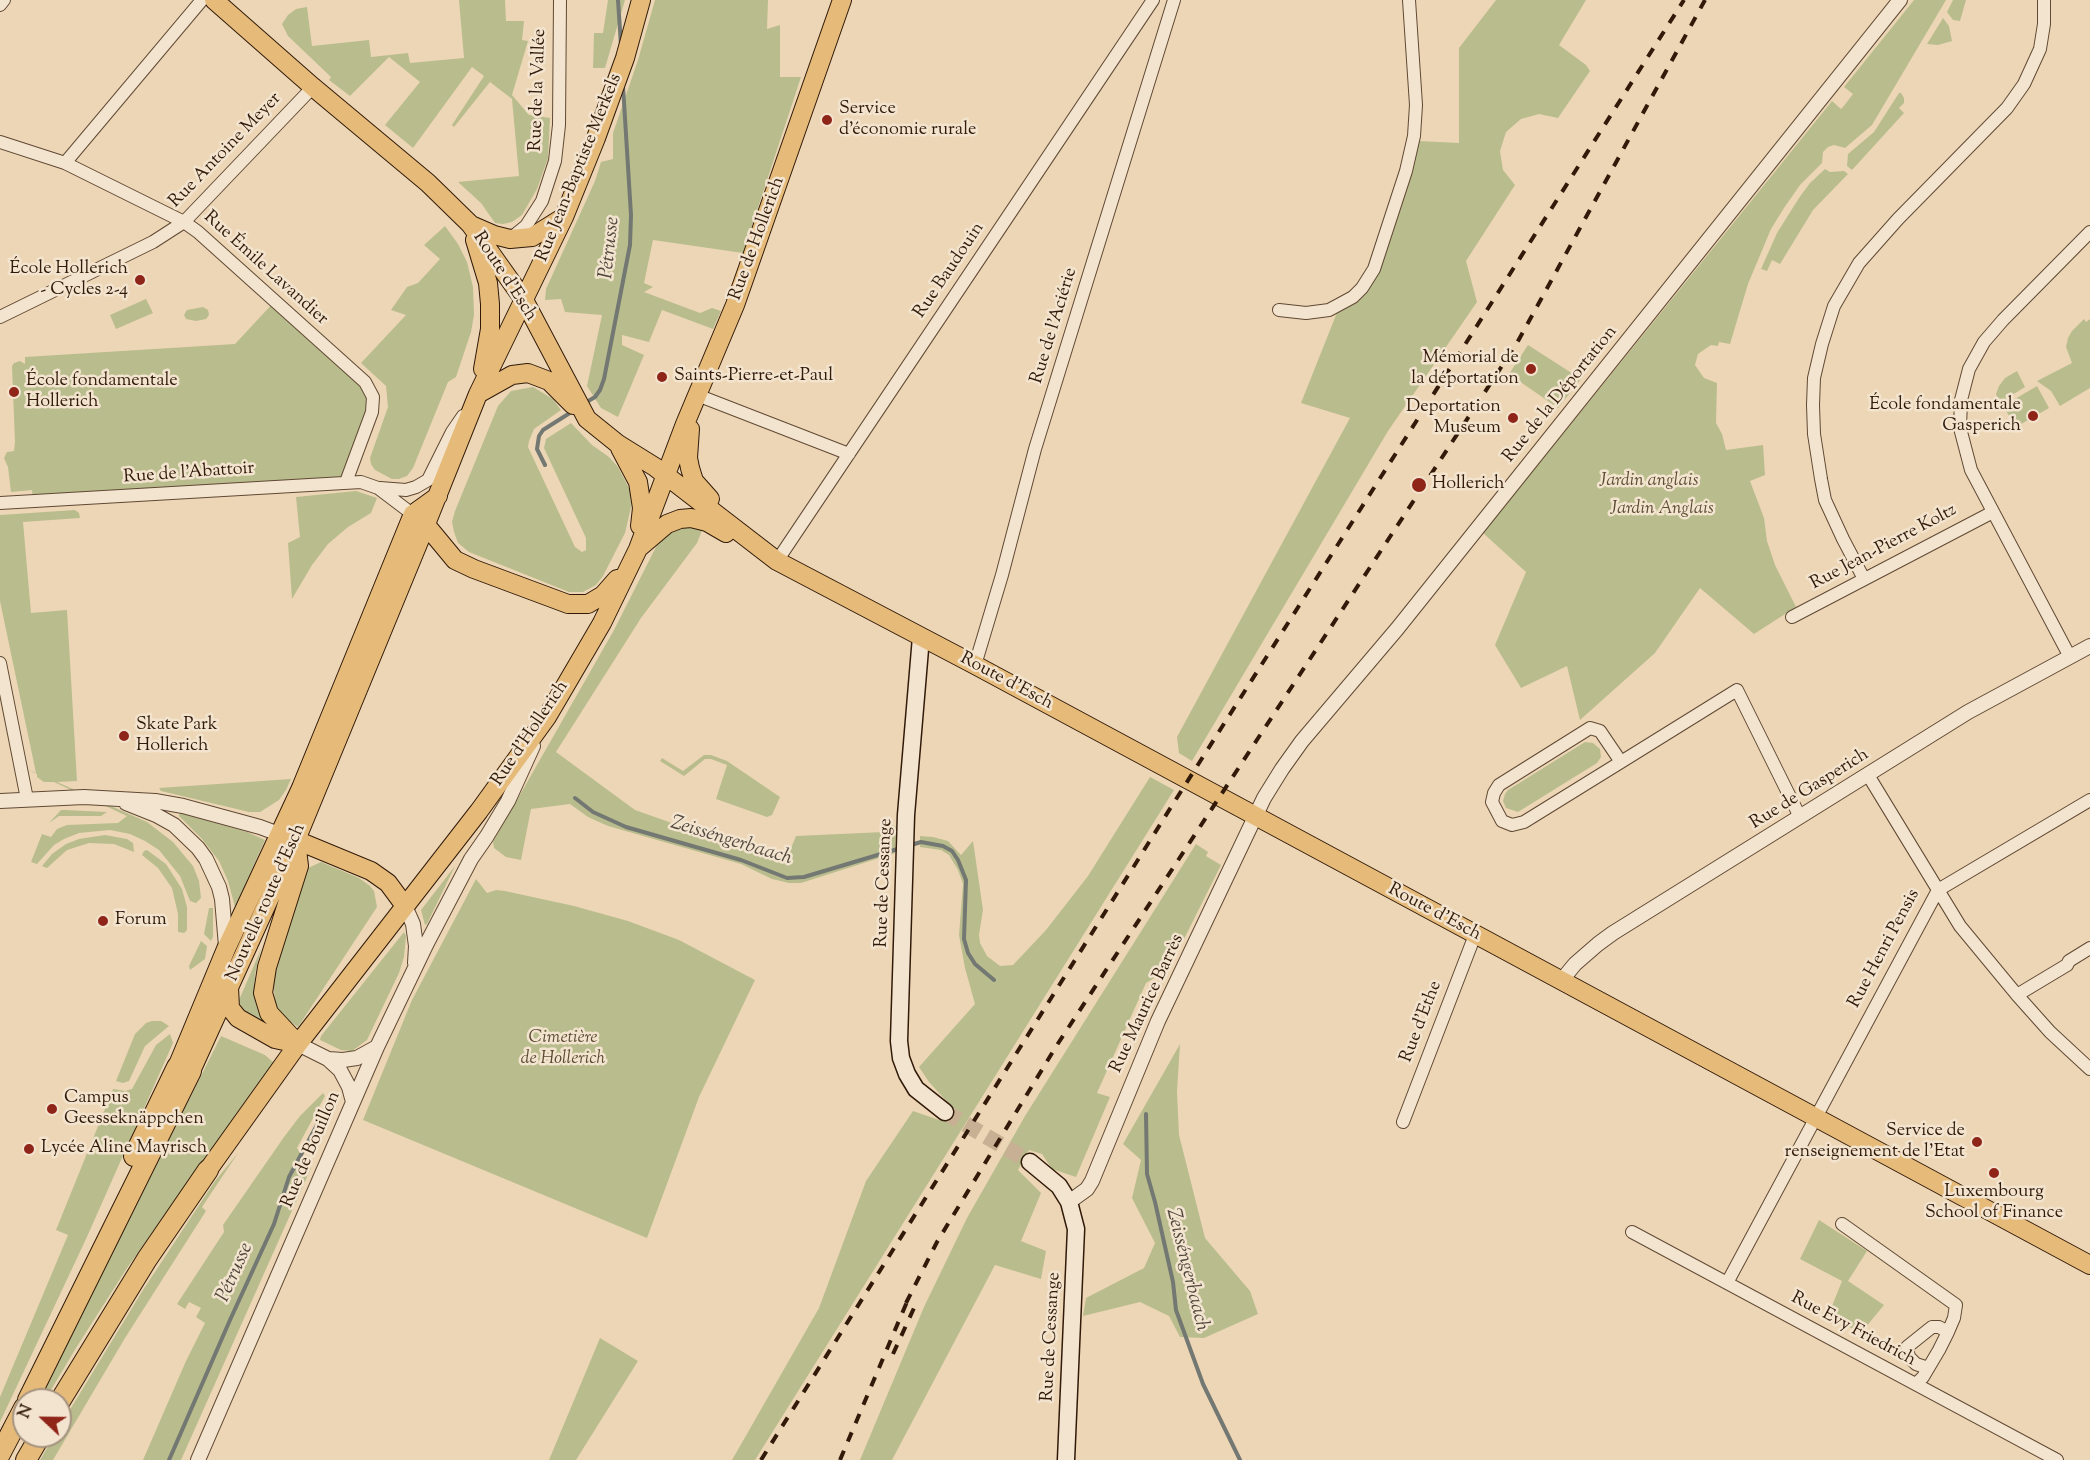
<!DOCTYPE html>
<meta charset="utf-8">
<style>
body{margin:0}
#map{position:relative;width:2090px;height:1460px;overflow:hidden;background:#edd6b5;font-family:"Sorts Mill Goudy",serif}
canvas{display:block}
.north{position:absolute;left:12px;top:1388px;width:60px;height:60px;box-sizing:border-box;background:#f3e4cf;border:2px solid #a59380;border-radius:50%;rotate:292deg;font-size:16px;font-weight:700;line-height:24px;text-align:center;color:#311a09}
.north::after{content:'';display:block;margin:auto;width:21px;height:27px;background:#8f2418;clip-path:polygon(50% 0,100% 100%,50% 72%,0 100%)}
</style>
<div id="map">
<canvas width="2090" height="1460"></canvas>
<div class="north">N</div>
</div>
<script>
const g = document.querySelector('canvas').getContext('2d');
g.lineJoin = 'round';
function fill(path, color) {
  g.fillStyle = color;
  g.fill(path, 'evenodd');
}
function toPath(rows) {
  const path = new Path2D();
  for (const r of rows) {
    path.moveTo(r[0], r[1]);
    for (let i = 2; i < r.length; i += 2) path.lineTo(r[i], r[i + 1]);
  }
  return path;
}
function strokePath(path, color, width, dash) {
  g.strokeStyle = color;
  g.lineWidth = width;
  g.lineCap = dash ? 'butt' : 'round';
  g.setLineDash(dash || []);
  g.stroke(path);
}
function drawText(font, color, halo, rows, align = 'center') {
  g.font = font + ' "Sorts Mill Goudy",serif';
  g.lineWidth = 5;
  g.setLineDash([]);
  g.textBaseline = 'middle';
  g.strokeStyle = halo;
  g.fillStyle = color;
  for (const [text, x, y, turn = 0] of rows) {
    g.save();
    g.translate(x, y);
    g.rotate((+turn || 0) * Math.PI / 180);
    g.textAlign = isNaN(turn) ? turn : align;
    if (halo) g.strokeText(text, 0, 0);
    g.fillText(text, 0, 0);
    g.restore();
  }
}
fill(toPath([
 [459,0,505,0,506,21,524,21,522,40,528,41,512,95,529,115,550,118,548,158,537,189,522,215,512,222,503,224,495,223,481,203,458,182,519,176,512,99,490,82,454,127,452,125,484,76,472,67,413,148,385,125,420,82,389,57,350,96,329,80,331,77,288,36,282,24,288,15,296,9,307,7,312,46,369,40,371,57,408,53,410,63,464,58],
 [608,0,625,0,605,68,593,68,594,33,603,33],
 [655,0,768,0,767,29,780,25,780,77,801,77,743,253,653,240,644,283,653,287,644,292,700,313,712,308,721,311,713,329,662,310,649,342,622,335,622,345,644,355,618,417,601,408,587,386,602,315,565,312,561,299,545,300,546,289,595,181,601,162,613,159,613,133,638,60],
 [1496,0,1586,0,1559,45,1586,65,1590,71,1558,118,1539,114,1521,119,1506,132,1500,151,1503,170,1515,185,1466,261,1477,302,1388,431,1192,761,1179,753,1177,737,1350,418,1301,403,1340,305,1361,288,1419,141,1459,143,1459,48],
 [1914,0,1946,0,1872,125,1845,148,1834,145,1828,147,1823,152,1822,163,1800,185,1784,208,1771,229,1748,284,1730,344,1719,342,1718,346,1711,345,1698,354,1695,365,1704,378,1717,383,1716,423,1722,434,1726,450,1763,445,1765,475,1750,481,1764,518,1767,541,1775,565,1796,607,1754,634,1700,588,1655,653,1580,720,1567,666,1521,688,1495,645,1526,572,1483,533,1832,101,1841,109,1843,107,1853,94,1844,87],
 [1953,0,1966,0,1960,21,1953,20,1947,12],
 [1943,18,1949,26,1952,41,1938,45,1927,44],
 [1899,93,1901,93,1904,98,1904,103,1899,108,1904,113,1852,170,1847,166,1848,154,1874,132],
 [1825,169,1830,172,1844,171,1848,174,1813,210,1780,264,1772,260,1767,271,1761,269,1777,233,1799,198,1810,183],
 [445,226,458,244,467,262,473,287,474,315,471,332,456,377,448,382,413,468,407,476,399,479,392,479,375,470,371,464,370,458,388,407,386,386,361,363,406,315,391,310,407,287,418,283,440,259,424,245],
 [146,299,153,313,116,329,110,315],
 [275,301,373,397,346,482,33,501,32,490,11,492,8,467,4,458,7,452,14,451,15,442,12,366,14,363,20,361,25,364,25,357,235,344],
 [203,307,208,310,209,315,206,319,196,321,186,319,184,315,187,310],
 [2084,319,2086,322,2090,319,2090,388,2060,406,2051,391,2037,381,2072,363,2066,347,2068,338,2072,331],
 [1528,345,1581,379,1558,408,1509,374],
 [2017,371,2025,387,1999,403,1996,394,1999,386,2005,378],
 [2037,386,2049,408,2016,427,2003,406],
 [533,387,553,399,561,410,534,429,529,441,528,447,575,547,582,552,586,550,586,538,544,448,546,439,571,423,592,445,609,457,618,467,630,490,631,507,625,533,603,576,596,585,583,592,569,592,469,552,458,543,454,532,452,522,455,511,498,406,511,391],
 [356,491,377,498,371,513,348,527,328,544,312,565,292,599,288,543,300,537,296,497],
 [75,510,79,513,80,518,23,522,31,613,67,610,77,781,57,782,147,822,173,842,193,866,199,881,201,898,196,903,190,901,180,876,159,850,145,841,130,834,110,830,79,833,64,839,54,845,37,864,31,862,42,834,51,837,57,829,67,825,118,823,127,816,54,782,44,782,37,777,37,774,22,767,36,773,0,601,0,515],
 [693,526,703,528,697,543,641,618,556,752,635,810,785,863,796,836,884,832,884,823,889,822,896,827,895,853,801,883,789,883,772,879,741,864,608,826,588,817,570,804,531,809,521,860,506,857,494,848,493,842,614,630,657,545,670,532],
 [1585,742,1593,743,1600,749,1601,757,1597,763,1518,812,1506,808,1503,801,1505,794,1508,790],
 [704,755,711,755,727,761,780,797,772,815,767,817,716,799,727,765,711,759,705,759,684,776,660,761,662,758,683,771],
 [1150,777,1174,790,755,1460,732,1460,819,1308,866,1181,913,1111,939,1120,950,1105,929,1082,919,1067,975,1004,965,968,959,935,963,884,958,870,949,855,941,850,920,847,920,836,933,837,948,841,961,855,973,841,983,910,979,935,980,943,987,956,1000,966,1013,965,1046,930,1088,876],
 [291,779,286,790,279,800,260,812,249,812,161,791,159,788],
 [61,810,65,810,107,812,101,816,59,816,49,823],
 [180,813,247,832,265,840,235,907,228,881,219,861,202,839,179,816],
 [105,835,127,839,133,843,134,852,114,844,89,843,67,850,47,868,42,866,52,854,66,844,79,839],
 [1196,844,1208,852,1206,856,1221,865,1169,969,1146,983,1097,1093,1110,1097,1076,1177,1052,1169,1042,1154,1029,1150,1018,1170,1041,1193,1021,1241,1046,1251,1041,1279,995,1265,892,1460,860,1460,924,1307,967,1218,1025,1116],
 [147,850,166,864,182,889,187,907,187,930,184,933,178,932,178,914,172,888,158,868,142,855,144,851],
 [321,862,359,878,370,886,374,891,377,907,298,1027,285,1018,275,1004,273,977,308,868],
 [455,866,427,924,425,925,421,910],
 [476,879,487,893,496,890,505,891,574,906,628,921,679,940,755,980,699,1097,647,1238,363,1120,412,1000],
 [209,908,213,908,213,937,211,941,204,934],
 [404,932,406,936,404,957,399,973,367,1040,352,1051,341,1050,320,1040,321,1036],
 [201,941,207,946,205,959,190,970,189,966],
 [261,949,255,974,254,994,258,1011,267,1024,246,1013,241,1007,239,1000],
 [152,1021,161,1021,169,1026,145,1046,129,1081,123,1083,116,1081,135,1034,146,1023],
 [170,1034,173,1043,86,1239,0,1422,0,1397,68,1235,56,1230,113,1089,125,1091,132,1089,156,1045],
 [221,1036,265,1055,273,1062,127,1268,76,1348,45,1400,39,1400],
 [1180,1044,1177,1091,1179,1135,1205,1238,1250,1291,1258,1314,1204,1338,1180,1337,1169,1316,1140,1302,1083,1316,1086,1298,1144,1268,1155,1243,1132,1198,1141,1160,1123,1144],
 [323,1093,325,1096,297,1148,311,1168,181,1460,143,1460,186,1361,205,1323,196,1317,201,1308,189,1302,185,1309,177,1304,224,1232,223,1225,284,1137,300,1116],
 [238,1153,202,1207,206,1211,125,1338,53,1460,40,1460,54,1436,60,1436,60,1426,143,1290,215,1181],
 [1819,1220,1867,1251,1848,1281,1884,1305,1861,1333,1828,1316,1842,1281,1800,1259],
 [600,1338,638,1361,576,1460,549,1460]
]), '#b9bd8d');
strokePath(toPath([
 [618,0,621,45],
 [585,403,595,397,600,390,604,379,630,245,631,215,623,86],
 [545,465,537,449,539,436,543,430,573,411],
 [575,798,593,812,626,827,741,860,787,878,804,877,901,848],
 [911,845,921,842,943,846,952,851,958,860,966,880,964,939,968,953,975,964,994,980],
 [1146,1114,1147,1174,1155,1202,1173,1282,1176,1310,1203,1384,1240,1460],
 [169,1460,230,1320,274,1224,289,1177,331,1099]
]), '#737873', 4);
strokePath(toPath([
 [945,1112,1030,1162]
]), '#c7b093', 16, [16, 8]);
const minor = toPath([
 [0,5,4,0],
 [0,142,65,163,184,222,198,232,365,382,373,397,372,412,346,482],
 [65,163,202,0],
 [510,239,526,226,542,201,555,161,559,125,560,0],
 [1279,310,1306,313,1329,310,1353,297,1362,288,1374,269,1406,171,1414,136,1416,105,1409,0],
 [0,317,153,242,184,222,313,87],
 [697,395,849,454],
 [380,488,406,490,416,487,428,480,452,432,463,416],
 [0,503,361,482,378,488,419,519],
 [777,561,1153,0],
 [1864,579,1843,539,1825,500,1821,479,1814,434,1813,405,1814,378,1822,344,1834,306,1859,263,1898,219,2007,108,2024,84,2040,49,2044,24,2044,0],
 [1792,617,1993,512],
 [2070,657,1971,470,1960,428,1961,400,1969,369,1984,342,2003,320,2090,232],
 [0,663,27,799],
 [975,665,1002,575,1035,449,1174,0],
 [1621,762,1600,731,1590,728,1499,785,1494,793,1492,802,1502,821,1512,825,1524,822,1621,762,1737,690,1800,817],
 [1868,775,1960,926,2017,995,2050,1032,2090,1069],
 [2017,995,2067,965,2069,961,2090,948],
 [1403,1122,1475,935],
 [1842,1224,1956,1305,1954,1318,1948,1332],
 [1632,1232,2057,1460],
 [1727,1283,1938,890,2090,800],
 [1916,1384,1923,1377,1939,1350,1948,1332,1939,1327,1932,1327,1907,1347,1909,1357,1916,1364,1928,1368]
]);
const tertiary = toPath([
 [0,801,84,797,155,801,183,806,260,827,287,837],
 [126,803,156,815,174,825,198,848,206,859,219,887,222,899,226,946],
 [405,906,413,924,416,946,415,963],
 [1561,981,1575,964,1598,944,1613,933,1968,712,2090,646],
 [298,1044,328,1059,340,1070,349,1087,353,1102],
 [328,1059,343,1060,357,1058,377,1047],
 [1069,1202,1087,1189,1092,1181,1158,1021,1264,798,1282,769,1302,741,1397,629,1900,0],
 [198,1460,377,1047,427,943,471,859,487,836,508,801,533,746]
]);
const secondary = toPath([
 [921,637,906,815,899,1041,901,1058,907,1074,916,1089,945,1112],
 [1030,1162,1059,1186,1069,1202,1076,1229,1066,1460]
]);
const primary = toPath([
 [214,0,313,87,428,183,470,224,524,300,587,419,618,444,655,467,777,561,975,665,2090,1265],
 [471,225,494,235,510,239,532,237,564,217],
 [475,240,488,283,490,304,490,329,483,369],
 [478,394,512,375,528,373,549,381,573,405],
 [690,429,688,458,690,468,694,481,710,499],
 [620,448,638,482,642,508,640,526],
 [426,525,455,560,474,569,568,604,588,604,603,595,617,579],
 [640,547,667,524,680,519,691,518,707,522,726,533],
 [296,840,371,871,388,883,405,906],
 [296,841,299,866,267,967,263,993,269,1013,298,1044],
 [229,987,230,1008,238,1018,275,1039,298,1044],
 [177,1067,226,949,301,788,413,514,438,496],
 [191,1071,296,840,420,539,478,394,564,217,596,138,625,58,641,0],
 [208,1170,298,1044,479,811,547,717,602,623,638,549,685,424,735,305,842,0]
]);
const trunk = toPath([
 [134,1156,177,1067],
 [28,1400,191,1071],
 [60,1401,147,1259,208,1170],
 [0,1454,24,1408],
 [26,1460,40,1436]
]);
strokePath(minor, '#604934', 14);
strokePath(tertiary, '#604934', 16);
strokePath(secondary, '#311a09', 19);
strokePath(primary, '#311a09', 20);
strokePath(trunk, '#311a09', 22);
strokePath(minor, '#f3e4cf', 12);
strokePath(tertiary, '#f3e4cf', 14);
strokePath(secondary, '#f3e4cf', 16);
strokePath(primary, '#e6bb7a', 18);
strokePath(trunk, '#e6bb7a', 20);
strokePath(toPath([
 [906,1303,937,1242,1057,1045,1517,343,1705,0],
 [893,1354,914,1308],
 [761,1460,1173,804,1684,0],
 [840,1460,909,1297]
]), '#311a09', 4, [10, 10]);
for (const [x, y, r, color] of [
 [827,120,6,"#8f2418"],
 [140,280,6,"#8f2418"],
 [1531,369,6,"#8f2418"],
 [662,377,6,"#8f2418"],
 [14,392,6,"#8f2418"],
 [2033,416,6,"#8f2418"],
 [1513,418,6,"#8f2418"],
 [1419,485,8,"#8f2418"],
 [124,736,6,"#8f2418"],
 [103,921,6,"#8f2418"],
 [52,1109,6,"#8f2418"],
 [1977,1142,6,"#8f2418"],
 [29,1149,6,"#8f2418"],
 [1994,1173,6,"#8f2418"]
]) {
  const dot = new Path2D();
  dot.arc(x, y, r, 0, 2 * Math.PI);
  g.fillStyle = color;
  g.fill(dot);
  strokePath(dot, '#f3e4cf', 2);
}
drawText('18px', '#311a09', '#f3e4cf', [
 ["Rue de la Vallée",539,90,-88],
 ["Rue Antoine Meyer",226,151,-46],
 ["Rue Jean-Baptiste Merkels",580,168,-68],
 ["Rue de Hollerich",758,239,-70],
 ["Rue Émile Lavandier",265,269,42],
 ["Rue Baudouin",950,271,-56],
 ["Route d'Esch",504,277,57],
 ["Rue de l'Aciérie",1055,326,-73],
 ["Rue de la Déportation",1561,395,-51],
 ["Rue de l'Abattoir",189,474,-4],
 ["Rue Jean-Pierre Koltz",1884,548,-28],
 ["Route d'Esch",1006,682,28],
 ["Rue d'Hollerich",531,734,-56],
 ["Rue de Gasperich",1810,790,-32],
 ["Rue de Cessange",885,883,-88],
 ["Nouvelle route d'Esch",267,903,-66],
 ["Route d'Esch",1434,913,28],
 ["Rue Henri Pensis",1885,949,-62],
 ["Rue Maurice Barrès",1148,1004,-65],
 ["Rue d'Ethe",1422,1022,-69],
 ["Rue de Bouillon",312,1150,-67],
 ["Rue Evy Friedrich",1853,1330,28],
 ["Rue de Cessange",1052,1337,-87]
]);
drawText('18px', '#311a09', '#f3e4cf', [
 ["Service",839,110],
 ["d’économie rurale",839,131],
 ["École Hollerich",128,270,"right"],
 ["- Cycles 2-4",128,291,"right"],
 ["Mémorial de",1519,359,"right"],
 ["la déportation",1519,380,"right"],
 ["Saints-Pierre-et-Paul",674,377],
 ["École fondamentale",26,382],
 ["Hollerich",26,403],
 ["École fondamentale",2021,406,"right"],
 ["Gasperich",2021,427,"right"],
 ["Deportation",1501,408,"right"],
 ["Museum",1501,429,"right"],
 ["Hollerich",1432,485],
 ["Skate Park",136,726],
 ["Hollerich",136,747],
 ["Forum",115,921],
 ["Campus",64,1099],
 ["Geesseknäppchen",64,1120],
 ["Service de",1965,1132,"right"],
 ["renseignement de l'Etat",1965,1153,"right"],
 ["Lycée Aline Mayrisch",41,1149],
 ["Luxembourg",1994,1193,"center"],
 ["School of Finance",1994,1214,"center"]
], 'left');
drawText('italic 18px', '#5a4b31', '#f3e4cf', [
 ["Jardin anglais",1649,482],
 ["Jardin Anglais",1662,510],
 ["Cimetière",563,1039],
 ["de Hollerich",563,1060]
]);
drawText('italic 20px', '#52493e', '#f3e4cf', [
 ["Pétrusse",611,248,-84],
 ["Zeisséngerbaach",731,842,17],
 ["Zeisséngerbaach",1186,1270,76],
 ["Pétrusse",236,1273,-66]
]);
</script>
